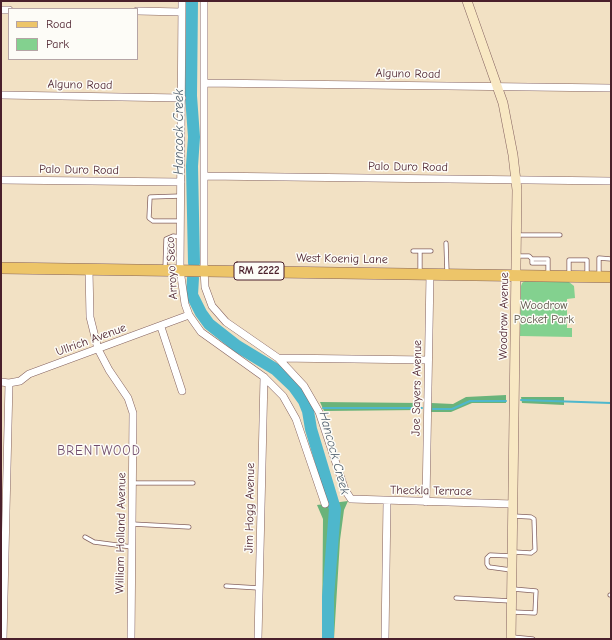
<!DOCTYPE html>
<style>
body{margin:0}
#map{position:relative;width:612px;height:640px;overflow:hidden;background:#f2e1c4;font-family:"Comic Neue",sans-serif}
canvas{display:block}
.frame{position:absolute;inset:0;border:2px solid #4a1f2b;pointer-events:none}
.legend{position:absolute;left:8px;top:8px;width:130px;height:52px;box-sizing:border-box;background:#fdfcf7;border:1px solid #b5a4a5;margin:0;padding:5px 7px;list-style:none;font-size:12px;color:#4a1f2b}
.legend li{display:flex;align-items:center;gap:8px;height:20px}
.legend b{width:20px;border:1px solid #b5a4a5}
</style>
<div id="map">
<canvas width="612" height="640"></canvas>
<div class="frame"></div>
<ul class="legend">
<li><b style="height:5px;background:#edc569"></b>Road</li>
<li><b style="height:11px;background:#83d18f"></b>Park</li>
</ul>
</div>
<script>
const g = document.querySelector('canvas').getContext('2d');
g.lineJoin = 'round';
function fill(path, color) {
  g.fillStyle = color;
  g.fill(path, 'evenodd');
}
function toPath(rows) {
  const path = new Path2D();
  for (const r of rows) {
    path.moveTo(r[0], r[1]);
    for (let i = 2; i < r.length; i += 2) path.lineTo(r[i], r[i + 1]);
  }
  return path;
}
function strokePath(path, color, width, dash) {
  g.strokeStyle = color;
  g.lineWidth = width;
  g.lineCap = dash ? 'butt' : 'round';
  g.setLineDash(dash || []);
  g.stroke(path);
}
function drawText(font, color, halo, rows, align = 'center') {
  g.font = font + ' "Comic Neue",sans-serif';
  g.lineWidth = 3;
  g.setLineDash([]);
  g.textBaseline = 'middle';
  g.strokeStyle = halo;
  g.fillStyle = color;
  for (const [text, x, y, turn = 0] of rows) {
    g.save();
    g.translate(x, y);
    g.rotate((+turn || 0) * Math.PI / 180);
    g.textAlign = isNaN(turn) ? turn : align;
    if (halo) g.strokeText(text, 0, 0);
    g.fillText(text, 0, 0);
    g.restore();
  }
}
fill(toPath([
 [525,281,569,282,574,286,575,298,567,299,567,328,572,328,572,337,520,336,521,286,522,283]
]), '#83d18f');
fill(toPath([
 [506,395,506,403,472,403,451,412,431,412,431,403,453,404,466,397],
 [521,397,564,397,564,405,522,403],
 [320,402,420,403,420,410,324,411],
 [348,501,344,510,340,540,334,639,322,639,323,519,317,505]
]), '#6ab37a');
strokePath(toPath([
 [521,400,611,403],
 [323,408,422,408],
 [433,409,452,409,470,401,506,401],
 [308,411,312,410]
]), '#4eb7cc', 2);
strokePath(toPath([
 [192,1,191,96,194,137,192,166,194,263],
 [193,278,192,295,201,313,209,324,237,346,275,369,294,387,304,401,308,411,311,429,335,509,328,597,328,639]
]), '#4eb7cc', 12);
const lane = toPath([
 [180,221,153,221,149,218,150,197,181,196],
 [518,235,560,235],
 [446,243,447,273],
 [413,251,420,251],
 [518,256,529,256,532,259,548,259,548,275],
 [532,259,532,263,548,263],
 [165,269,166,239,173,236,181,237],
 [420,273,420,251,431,251],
 [569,274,569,260,587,260,587,275],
 [599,276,599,258,611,259],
 [133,483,193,483],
 [513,516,531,517,534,519,535,550,531,553,514,552],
 [132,524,189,527],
 [85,537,94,542,132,547],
 [511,570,489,567,487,564,487,558,490,555,511,556],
 [226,586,259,588],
 [610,595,611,595],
 [456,598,511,601],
 [513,612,535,613,536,591,513,589],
 [512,637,533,639]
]);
const street = toPath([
 [182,1,180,270,185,304,189,315,201,332,264,377,283,396,296,419,325,504],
 [204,1,204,270,205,287,212,306,226,322,278,358,304,386,319,412,345,490,351,499,513,504],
 [1,10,9,10],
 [137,11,182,12],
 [204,83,611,88],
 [1,95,182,98],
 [205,176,611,181],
 [1,180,181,182],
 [89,270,90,317,98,349,109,370,128,398,133,413,131,639],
 [161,327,182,391],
 [278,358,428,360],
 [1,382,9,383,20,381,29,374,189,315],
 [426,502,430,274],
 [3,639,9,383],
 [258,639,264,377],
 [385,639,387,502]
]);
const secondary = toPath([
 [467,1,503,103,513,155,517,190,511,639]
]);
const primary = toPath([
 [1,268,611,277]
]);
strokePath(lane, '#856361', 5);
strokePath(street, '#856361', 8);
strokePath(secondary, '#856361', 10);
strokePath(primary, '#856361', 12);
strokePath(lane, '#fff', 3.5);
strokePath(street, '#fff', 7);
strokePath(secondary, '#f8e8c3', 9);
strokePath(primary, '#edc569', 11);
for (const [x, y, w] of [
 [259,271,50]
]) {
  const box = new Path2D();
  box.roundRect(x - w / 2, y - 9, w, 18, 3);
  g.fillStyle = '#fdfcf7';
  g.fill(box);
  strokePath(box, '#4a1f2b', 1);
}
drawText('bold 11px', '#4a1f2b', null, [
 ["RM 2222",259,271]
]);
drawText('12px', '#4a1f2b', '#fdfcf7', [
 ["Alguno Road",408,74,1],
 ["Alguno Road",80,85,1],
 ["Palo Duro Road",408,167,1],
 ["Palo Duro Road",79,170,1],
 ["West Koenig Lane",342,259,1],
 ["Arroyo Seco",172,268,-93],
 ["Woodrow Avenue",504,316,-89],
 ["Ullrich Avenue",91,340,-20],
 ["Joe Sayers Avenue",417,388,-89],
 ["Theckla Terrace",431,491,1],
 ["Jim Hogg Avenue",250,508,-89],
 ["William Holland Avenue",121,533,-89]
]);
drawText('12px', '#5b5449', '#fdfcf7', [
 ["Woodrow",544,306],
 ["Pocket Park",544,320]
]);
drawText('italic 13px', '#4c5c6b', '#fdfcf7', [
 ["Hancock Creek",179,132,-90],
 ["Hancock Creek",334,453,75]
]);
g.letterSpacing = '1px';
drawText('13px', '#704c6c', '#fdfcf7', [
 ["BRENTWOOD",99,451]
]);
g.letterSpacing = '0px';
</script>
